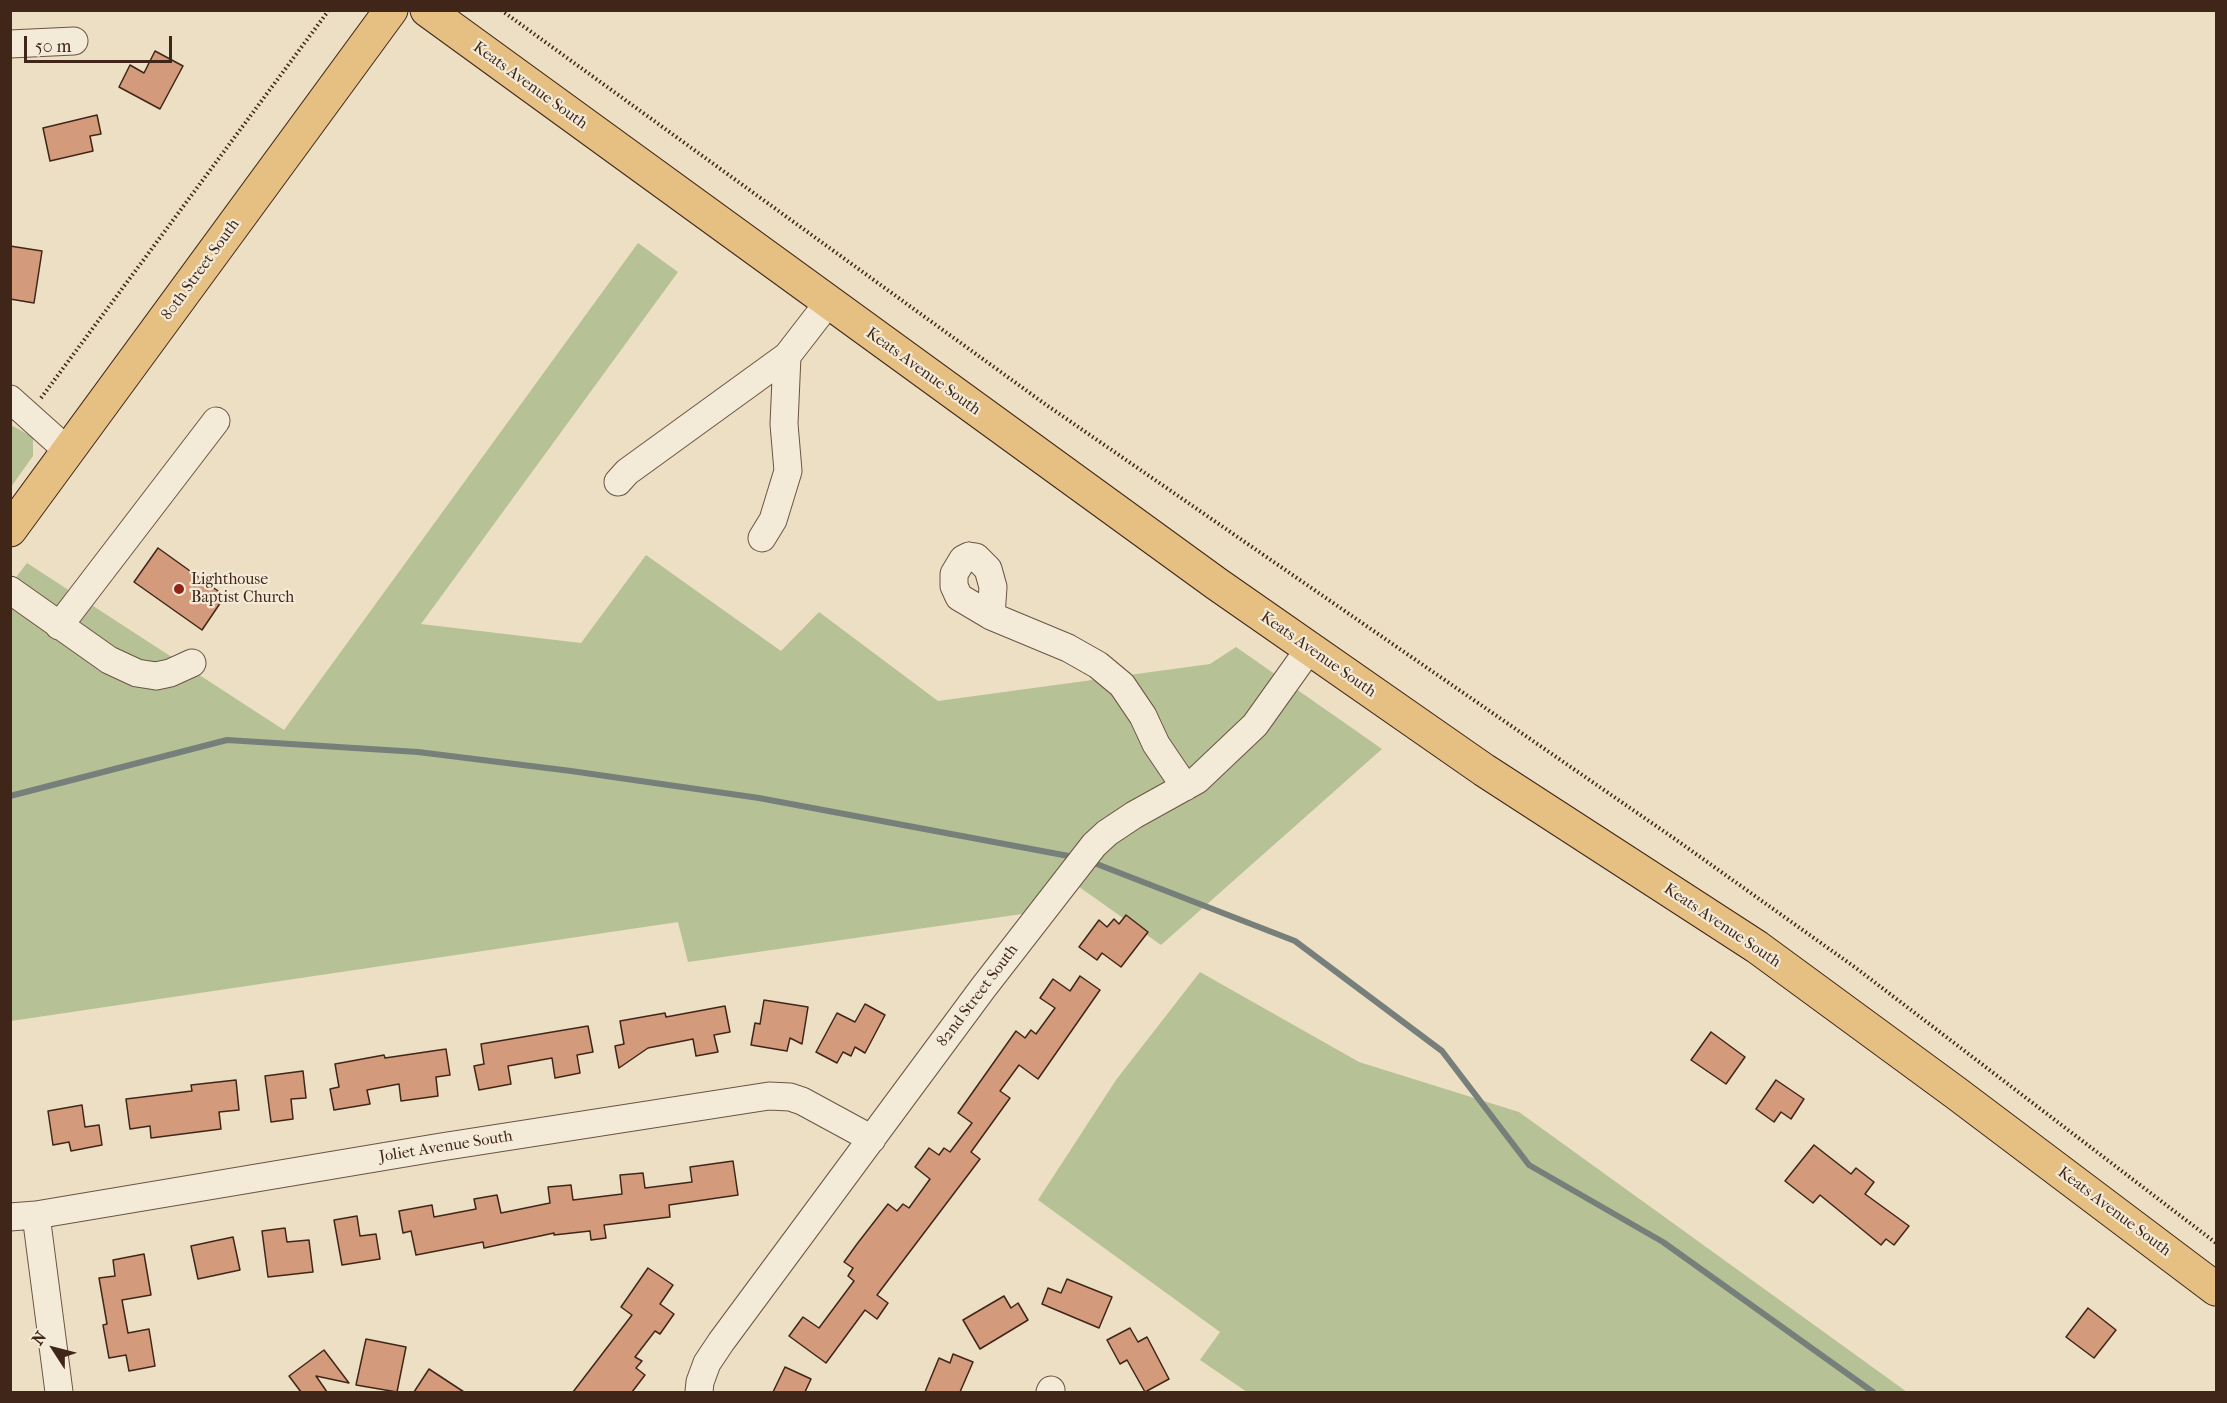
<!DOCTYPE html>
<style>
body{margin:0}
#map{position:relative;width:2227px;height:1403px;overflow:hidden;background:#ecdfc3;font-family:"IM FELL French Canon",serif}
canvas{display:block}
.frame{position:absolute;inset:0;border:12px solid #402619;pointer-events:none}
.north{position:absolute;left:24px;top:1319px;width:60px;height:60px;-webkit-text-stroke:4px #f3ead8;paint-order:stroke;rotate:306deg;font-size:16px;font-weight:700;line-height:24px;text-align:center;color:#402619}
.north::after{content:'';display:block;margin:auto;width:21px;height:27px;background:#402619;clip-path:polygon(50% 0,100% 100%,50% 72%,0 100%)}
.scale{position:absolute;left:24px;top:36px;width:148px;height:27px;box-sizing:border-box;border:3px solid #402619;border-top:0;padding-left:8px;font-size:18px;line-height:21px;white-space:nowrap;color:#402619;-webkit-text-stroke:4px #f3ead8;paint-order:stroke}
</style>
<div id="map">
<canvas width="2227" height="1403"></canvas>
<div class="frame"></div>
<div class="north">N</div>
<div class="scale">50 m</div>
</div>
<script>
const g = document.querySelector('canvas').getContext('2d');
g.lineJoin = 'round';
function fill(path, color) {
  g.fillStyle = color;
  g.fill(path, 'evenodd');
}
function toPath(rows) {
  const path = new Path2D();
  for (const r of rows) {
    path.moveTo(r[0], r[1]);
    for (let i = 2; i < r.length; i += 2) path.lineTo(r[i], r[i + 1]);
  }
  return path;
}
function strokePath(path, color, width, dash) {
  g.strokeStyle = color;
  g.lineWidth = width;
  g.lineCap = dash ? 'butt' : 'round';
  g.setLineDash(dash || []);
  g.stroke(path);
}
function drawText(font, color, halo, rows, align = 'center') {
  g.font = font + ' "IM FELL French Canon",serif';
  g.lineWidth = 4.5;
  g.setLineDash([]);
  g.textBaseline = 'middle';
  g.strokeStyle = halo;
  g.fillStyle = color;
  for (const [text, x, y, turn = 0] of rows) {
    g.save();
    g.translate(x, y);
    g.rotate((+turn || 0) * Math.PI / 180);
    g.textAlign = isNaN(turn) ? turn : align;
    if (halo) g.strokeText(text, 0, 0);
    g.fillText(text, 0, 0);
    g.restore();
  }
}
fill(toPath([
 [638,243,678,272,421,624,581,643,646,555,781,651,819,612,938,701,1210,664,1236,647,1382,749,1161,945,1068,879,1043,911,688,962,678,922,11,1021,10,585,27,563,284,730],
 [11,425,33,437,33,456,11,487],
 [1200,972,1359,1062,1519,1112,1907,1392,1247,1392,1200,1360,1220,1332,1038,1200,1116,1080]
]), '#b6c295');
strokePath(toPath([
 [10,796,227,740,418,752,571,771,759,798,1074,857],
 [1089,861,1295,941,1442,1051,1529,1165,1663,1242,1873,1392]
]), '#767f7a', 6);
const building = toPath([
 [155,51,183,66,160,109,119,87,130,65,144,73,155,51],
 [97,115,101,134,90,136,93,151,50,161,43,128,97,115],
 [10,246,42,251,34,303,10,299,10,246],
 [158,548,225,596,202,630,134,582,158,548],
 [1126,915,1148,932,1121,967,1102,953,1097,960,1079,947,1099,920,1107,927,1114,919,1119,924,1126,915],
 [1080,976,1100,990,1038,1079,1019,1065,1000,1091,1010,1098,971,1152,980,1159,877,1295,888,1303,877,1319,865,1310,826,1363,789,1336,803,1317,819,1328,854,1281,848,1276,853,1268,844,1262,857,1244,888,1204,897,1211,903,1204,909,1208,930,1179,915,1167,929,1148,939,1155,944,1148,950,1152,972,1123,958,1113,1016,1031,1025,1038,1031,1030,1036,1034,1055,1008,1040,998,1053,979,1070,991,1080,976],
 [764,1000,808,1007,802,1044,790,1038,787,1051,751,1045,755,1023,760,1024,764,1000],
 [865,1004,885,1015,865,1053,855,1047,851,1056,843,1052,837,1063,816,1052,837,1013,855,1022,865,1004],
 [725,1006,730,1032,714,1035,718,1052,696,1056,693,1039,648,1048,619,1068,615,1046,624,1044,620,1021,665,1013,666,1017,725,1006],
 [588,1026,593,1052,577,1055,580,1073,555,1078,552,1058,508,1066,511,1084,479,1090,474,1066,484,1064,481,1044,588,1026],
 [1711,1032,1745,1057,1726,1084,1691,1060,1711,1032],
 [446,1049,450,1075,436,1077,438,1096,401,1101,399,1084,367,1090,370,1104,334,1110,330,1089,339,1087,335,1064,384,1055,385,1058,446,1049],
 [303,1071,306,1098,291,1099,293,1119,271,1122,265,1076,303,1071],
 [236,1080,239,1110,219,1112,221,1129,151,1138,150,1126,130,1129,126,1099,192,1091,191,1085,236,1080],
 [1776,1080,1804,1099,1791,1119,1781,1112,1774,1122,1756,1109,1776,1080],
 [82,1105,85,1127,99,1125,102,1145,71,1151,69,1142,53,1145,48,1111,82,1105],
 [1814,1145,1851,1174,1856,1168,1874,1182,1865,1194,1909,1226,1894,1245,1886,1239,1881,1245,1820,1195,1813,1203,1785,1181,1814,1145],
 [733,1161,738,1195,669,1205,670,1217,604,1225,606,1238,591,1240,590,1231,554,1235,554,1233,484,1248,483,1242,416,1255,411,1231,403,1233,399,1211,432,1205,434,1217,476,1209,474,1199,497,1195,501,1213,550,1203,548,1187,571,1185,573,1200,622,1194,620,1175,643,1173,645,1188,692,1182,690,1167,733,1161],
 [357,1216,360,1236,376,1234,380,1259,342,1265,334,1220,357,1216],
 [285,1228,287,1242,309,1240,313,1272,268,1277,262,1231,285,1228],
 [233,1237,240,1270,198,1279,191,1246,233,1237],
 [144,1254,151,1295,122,1300,128,1333,149,1329,155,1366,129,1371,126,1355,109,1358,103,1325,107,1324,99,1278,115,1276,113,1260,144,1254],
 [648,1268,673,1285,660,1304,674,1314,660,1334,655,1331,635,1357,642,1361,636,1368,645,1375,632,1392,573,1392,632,1315,621,1307,648,1268],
 [1067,1279,1112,1297,1099,1328,1042,1304,1048,1288,1061,1293,1067,1279],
 [1004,1296,1011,1308,1018,1303,1028,1320,980,1349,963,1320,1004,1296],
 [2088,1308,2116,1330,2094,1358,2066,1337,2088,1308],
 [1130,1328,1138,1342,1147,1337,1169,1379,1145,1392,1127,1360,1120,1364,1107,1340,1130,1328],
 [366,1339,406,1347,397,1392,356,1385,366,1339],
 [324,1350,349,1383,316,1376,327,1392,301,1392,289,1376,324,1350],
 [953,1354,973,1362,960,1392,925,1392,939,1358,950,1363,953,1354],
 [785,1367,811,1379,805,1392,773,1392,785,1367],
 [429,1369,464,1392,414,1392,429,1369]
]);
fill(building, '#d39a7c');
strokePath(building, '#402619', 1.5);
const minor = toPath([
 [10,44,74,41],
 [10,399,68,451],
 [618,482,627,472,787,356],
 [762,538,773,520,788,471,784,424,787,356,828,303],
 [969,556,976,557,988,569,993,587,991,616,959,597,954,586,954,574,963,559,969,556],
 [10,590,109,660,137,673,156,676,170,673,192,663],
 [991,616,1068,648,1098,665,1122,685,1143,716,1156,744,1185,787],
 [59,626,216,421],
 [36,1215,59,1392],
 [10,1217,36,1215,441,1147,769,1096,790,1097,802,1101,872,1139],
 [699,1392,700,1382,707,1363,721,1342,983,988,1094,845,1107,833,1134,815,1197,780,1255,725,1310,648],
 [1050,1392,1051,1390]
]);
const major = toPath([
 [427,10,1217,584,1484,770,1757,947,1956,1093,2216,1289],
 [10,530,391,10]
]);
strokePath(minor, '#6b5444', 29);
strokePath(major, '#402619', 35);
strokePath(toPath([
 [501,10,1045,404,1675,839,1856,968,2216,1243],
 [41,398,329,10]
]), '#402619', 4, [1.5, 3]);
strokePath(minor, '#f3ead8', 27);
strokePath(major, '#e6c082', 33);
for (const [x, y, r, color] of [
 [179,589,6,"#8f2418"]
]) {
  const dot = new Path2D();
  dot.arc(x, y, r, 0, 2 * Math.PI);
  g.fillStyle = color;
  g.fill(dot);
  strokePath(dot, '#f3ead8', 2);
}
drawText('16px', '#402619', '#f3ead8', [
 ["Keats Avenue South",530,86,36],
 ["80th Street South",201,270,-54],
 ["Keats Avenue South",923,372,36],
 ["Keats Avenue South",1318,655,35],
 ["Keats Avenue South",1722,926,34],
 ["82nd Street South",978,996,-53],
 ["Joliet Avenue South",446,1147,-9],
 ["Keats Avenue South",2114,1212,37]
]);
drawText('16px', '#402619', '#f3ead8', [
 ["Lighthouse",191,580],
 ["Baptist Church",191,598]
], 'left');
</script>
